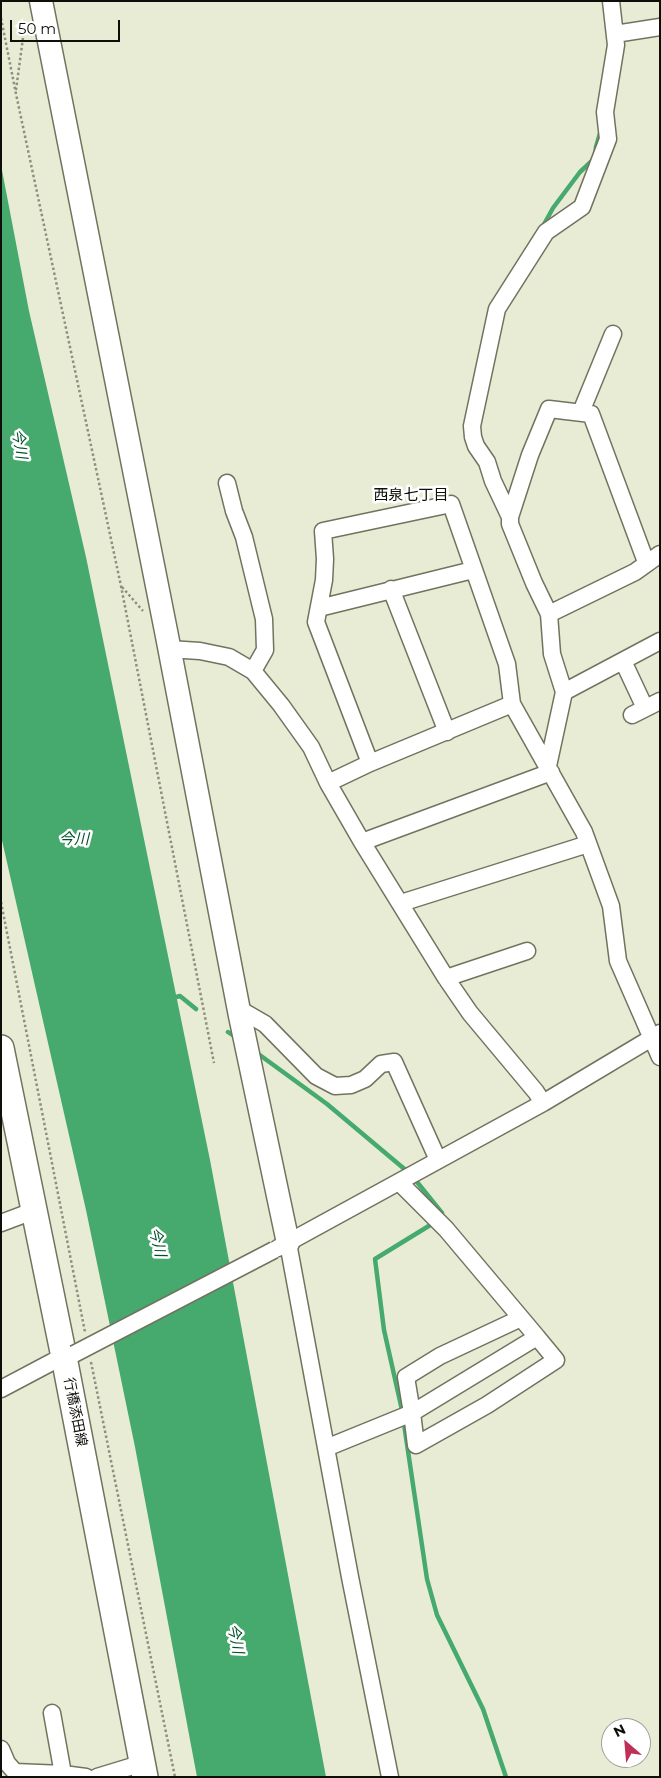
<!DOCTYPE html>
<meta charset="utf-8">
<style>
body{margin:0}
#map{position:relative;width:661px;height:1778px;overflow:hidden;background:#e9ecd4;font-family:Montserrat,sans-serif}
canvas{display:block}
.frame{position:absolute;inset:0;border:2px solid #0e0f08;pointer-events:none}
.north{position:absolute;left:601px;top:1718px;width:50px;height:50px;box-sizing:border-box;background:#fff;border:1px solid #9f9f9c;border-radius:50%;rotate:333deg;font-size:14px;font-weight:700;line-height:20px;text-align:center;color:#0e0f08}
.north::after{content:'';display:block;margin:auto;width:18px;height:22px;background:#bf3056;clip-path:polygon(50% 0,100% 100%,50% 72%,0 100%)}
.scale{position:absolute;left:10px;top:20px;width:110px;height:22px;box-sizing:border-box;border:2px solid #0e0f08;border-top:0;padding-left:6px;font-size:15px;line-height:18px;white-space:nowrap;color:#0e0f08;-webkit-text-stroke:4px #fff;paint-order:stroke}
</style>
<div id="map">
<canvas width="661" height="1778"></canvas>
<div class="frame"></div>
<div class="north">N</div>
<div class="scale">50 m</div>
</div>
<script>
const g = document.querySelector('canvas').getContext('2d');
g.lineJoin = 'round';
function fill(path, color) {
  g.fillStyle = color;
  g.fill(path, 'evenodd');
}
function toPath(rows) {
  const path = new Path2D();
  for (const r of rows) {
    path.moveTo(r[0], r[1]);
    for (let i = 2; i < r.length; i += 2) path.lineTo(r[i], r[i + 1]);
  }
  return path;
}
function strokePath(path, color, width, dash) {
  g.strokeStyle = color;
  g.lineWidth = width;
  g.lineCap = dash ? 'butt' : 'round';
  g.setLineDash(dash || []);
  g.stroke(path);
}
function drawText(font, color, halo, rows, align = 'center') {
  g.font = font + ' Montserrat,"Noto Sans JP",sans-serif';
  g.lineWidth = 5;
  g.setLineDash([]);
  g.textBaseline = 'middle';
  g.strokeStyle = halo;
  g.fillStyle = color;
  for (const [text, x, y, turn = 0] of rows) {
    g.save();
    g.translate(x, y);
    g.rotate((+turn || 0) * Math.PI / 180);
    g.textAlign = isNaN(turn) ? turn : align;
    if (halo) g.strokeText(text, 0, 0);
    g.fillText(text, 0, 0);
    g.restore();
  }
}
fill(toPath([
 [1,165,29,311,86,557,210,1160,326,1777,197,1777,135,1447,86,1210,1,836]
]), '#46a96d');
strokePath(toPath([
 [542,228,553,208,580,172,595,158,596,147,601,130],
 [172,998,180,996,196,1009],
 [228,1032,237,1038],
 [257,1053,327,1104,408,1172],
 [413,1177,442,1213],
 [402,1410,384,1330,375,1259,432,1224],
 [404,1424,427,1579,437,1615,483,1709,506,1777]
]), '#46a96d', 4.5);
const street = toPath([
 [615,34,660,27],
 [581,412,613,334],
 [227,483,234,511,244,537,264,619,265,650,253,671],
 [510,517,530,455,549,409,591,414,646,562],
 [391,589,447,732],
 [319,608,473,570],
 [549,614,635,572,660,554],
 [169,649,200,651,229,657,253,671,281,705,311,747,328,783,362,842,446,978,470,1013,536,1092,543,1103],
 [623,661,645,708],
 [564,692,660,641],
 [632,715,660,701],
 [370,763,316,622,324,580,325,559,323,531,451,504,507,664,512,704],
 [548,766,564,692,552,654,549,614,534,583,510,524,510,517,493,481,487,462,476,446,473,437,472,426,497,309,546,232,582,207,608,139,605,112,616,45,611,1],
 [328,783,370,763,512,704,584,832,611,906,618,961,660,1057],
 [362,842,551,772],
 [401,903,588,844],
 [446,978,527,951],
 [239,1009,265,1024,316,1076,335,1086,351,1085,365,1079,381,1064,394,1062,438,1160],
 [399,1182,446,1229,521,1318],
 [1,1223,33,1211],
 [288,1243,350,1577,390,1777],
 [278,1248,543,1103,660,1033],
 [1,1389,52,1362,72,1354],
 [326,1448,412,1413,537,1337,556,1360,487,1405,416,1445,412,1413,406,1377,440,1356,521,1318,537,1337],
 [52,1713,63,1774],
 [1,1749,7,1763,15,1772,63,1774,86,1777],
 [97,1777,143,1763]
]);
const secondary = toPath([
 [41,1,166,631,240,1016,288,1243]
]);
const primary = toPath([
 [1,1048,64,1357,145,1777]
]);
strokePath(street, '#71735f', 19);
strokePath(secondary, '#71735f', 25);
strokePath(primary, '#71735f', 28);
strokePath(toPath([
 [1,18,16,94,121,586,214,1063],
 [16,90,25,23],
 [122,587,143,611],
 [1,902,85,1332],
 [91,1362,175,1777]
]), '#8e907f', 2.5, [2.5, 2.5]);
strokePath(street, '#fff', 16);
strokePath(secondary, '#fff', 22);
strokePath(primary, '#fff', 25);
const streetBridge = toPath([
 [74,1354,274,1250]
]);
strokePath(streetBridge, '#71735f', 19, []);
strokePath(streetBridge, '#fff', 16);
drawText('14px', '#0e0f08', '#fff', [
 ["行橋添田線",75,1412,79]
]);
drawText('italic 15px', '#005029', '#fff', [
 ["今川",19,444,82],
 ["今川",74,840],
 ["今川",157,1242,77],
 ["今川",235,1639,79]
]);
drawText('15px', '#0e0f08', '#fff', [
 ["西泉七丁目",411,496]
]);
</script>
